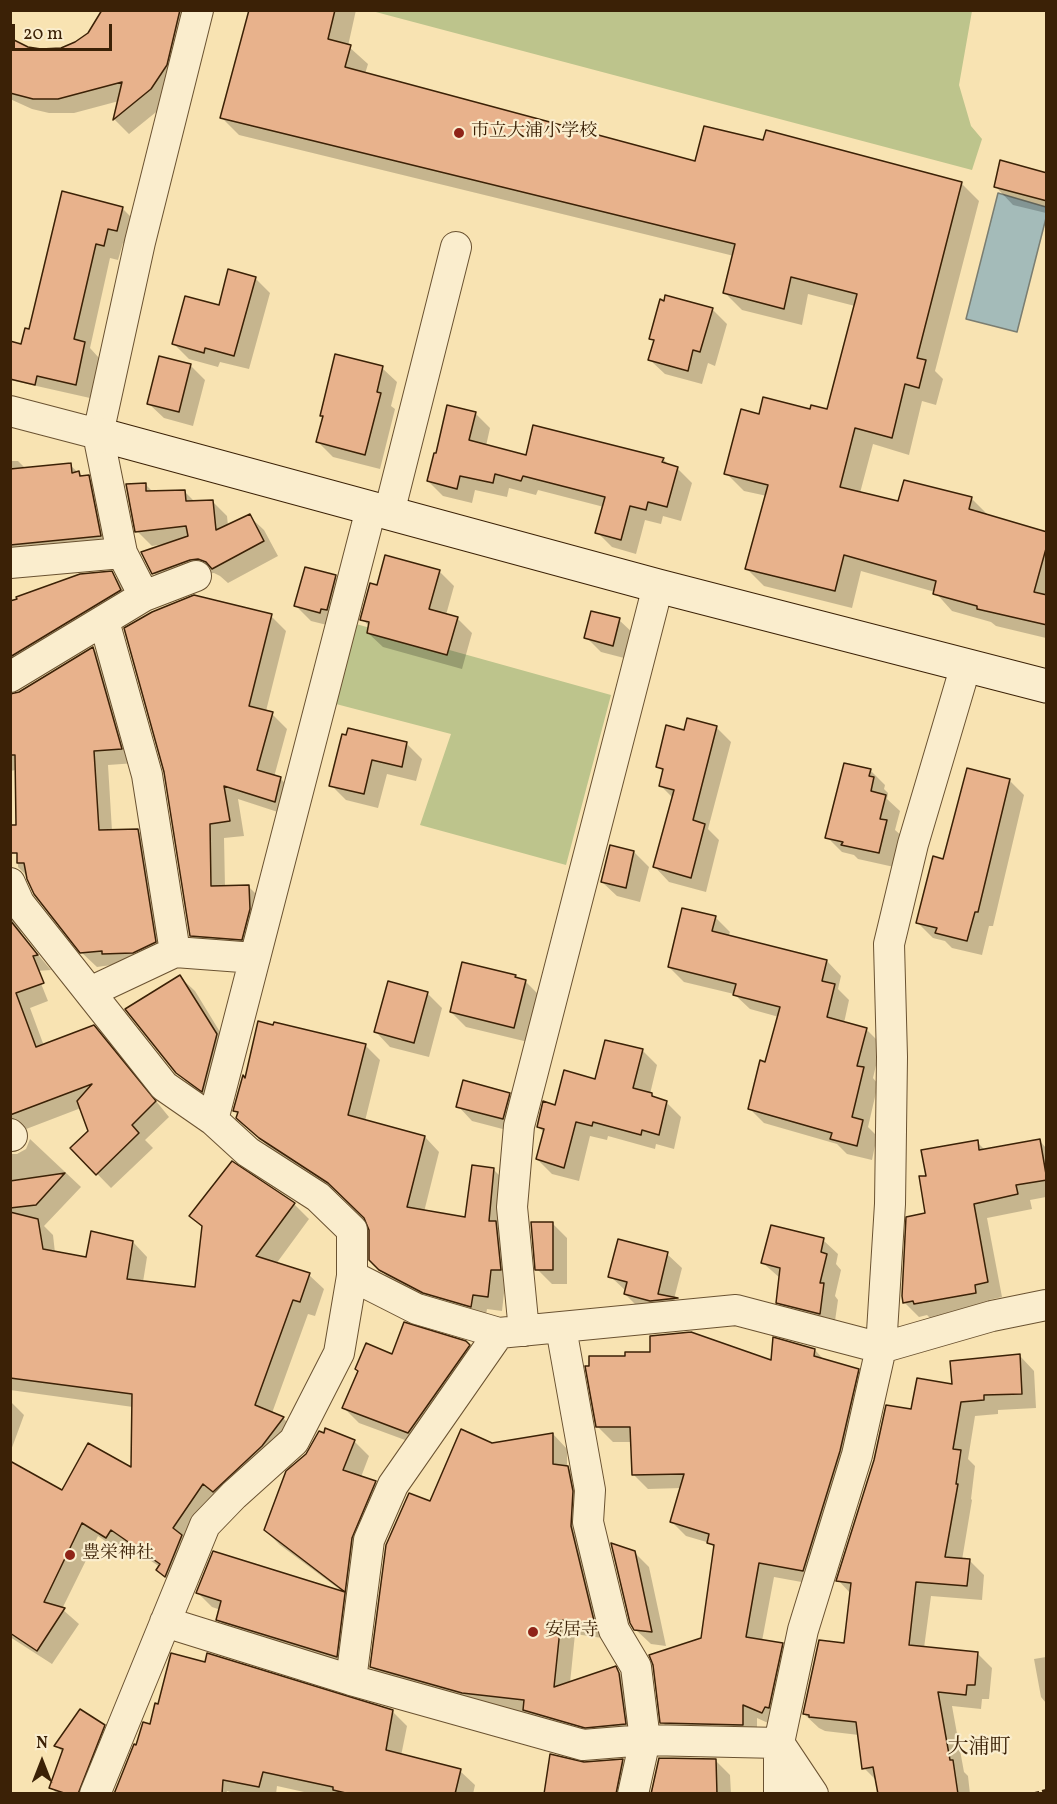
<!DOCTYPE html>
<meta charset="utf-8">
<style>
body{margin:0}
#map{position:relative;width:1057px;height:1804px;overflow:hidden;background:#f8e3b2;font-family:Vollkorn,serif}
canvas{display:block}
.frame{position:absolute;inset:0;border:12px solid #3b2106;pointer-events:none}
.north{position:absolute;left:12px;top:1732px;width:60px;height:60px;-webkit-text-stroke:4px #faedcd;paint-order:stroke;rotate:0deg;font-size:16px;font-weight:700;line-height:24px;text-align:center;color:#3b2106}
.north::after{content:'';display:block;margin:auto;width:21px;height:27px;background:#3b2106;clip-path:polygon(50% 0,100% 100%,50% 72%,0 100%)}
.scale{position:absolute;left:12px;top:24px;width:100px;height:27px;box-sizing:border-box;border:3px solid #3b2106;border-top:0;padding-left:8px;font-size:18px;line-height:21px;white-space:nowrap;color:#3b2106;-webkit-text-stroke:4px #faedcd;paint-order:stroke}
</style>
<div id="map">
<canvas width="1057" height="1804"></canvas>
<div class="frame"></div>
<div class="north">N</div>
<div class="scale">20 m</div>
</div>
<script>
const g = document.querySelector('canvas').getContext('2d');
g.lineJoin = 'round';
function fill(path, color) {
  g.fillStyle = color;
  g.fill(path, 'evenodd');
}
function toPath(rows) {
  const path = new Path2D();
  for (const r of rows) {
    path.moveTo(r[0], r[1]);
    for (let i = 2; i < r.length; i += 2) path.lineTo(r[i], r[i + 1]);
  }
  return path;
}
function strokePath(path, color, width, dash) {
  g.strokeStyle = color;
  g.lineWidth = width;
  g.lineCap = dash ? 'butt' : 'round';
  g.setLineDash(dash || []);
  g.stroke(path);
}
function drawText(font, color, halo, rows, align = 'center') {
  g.font = font + ' Vollkorn,"Noto Serif JP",serif';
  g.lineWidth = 4.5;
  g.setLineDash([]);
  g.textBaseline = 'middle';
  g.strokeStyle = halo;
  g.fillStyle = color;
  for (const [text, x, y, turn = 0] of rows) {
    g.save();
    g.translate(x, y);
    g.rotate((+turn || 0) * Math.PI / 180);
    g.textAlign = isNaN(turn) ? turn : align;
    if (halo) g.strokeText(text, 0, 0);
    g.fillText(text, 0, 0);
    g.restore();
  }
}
fill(toPath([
 [372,11,972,11,959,85,971,126,982,139,972,170],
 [356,624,611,695,566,865,420,825,451,734,336,704]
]), '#bdc48c');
const water = toPath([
 [998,193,1046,207,1046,218,1017,332,966,319,998,193]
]);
fill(water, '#a4bbb9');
strokePath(water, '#7a7d71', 1.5);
fill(toPath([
 [103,10,200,10,166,104,129,134,115,120,119,101,74,113,49,113,32,109,10,99,10,33,14,41,28,48,40,51,62,49,82,40,96,25],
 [250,10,356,10,348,46,368,64,365,74,696,163,961,183,979,201,935,371,943,379,936,405,922,401,909,455,873,444,860,493,899,503,971,498,989,516,1046,533,1046,638,996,626,991,622,952,611,935,592,861,571,852,608,764,586,747,569,767,496,744,491,726,473,760,416,811,410,828,411,855,306,808,294,802,325,742,310,725,293,734,256,239,135,222,118],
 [1046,175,1046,213,1013,205,996,187],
 [122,208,137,223,132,245,123,243,118,260,110,258,90,348,99,358,90,398,10,380,10,343,22,346,30,330],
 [255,278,270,293,249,369,220,362,218,367,189,359,174,344],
 [712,309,727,324,715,366,708,363,702,384,665,374,650,360,655,342,651,338],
 [190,365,205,380,193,426,164,418,149,404],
 [382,368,397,382,391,406,395,409,380,469,333,457,318,442,324,418,322,415],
 [475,413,490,428,486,446,527,457,663,459,670,466,677,468,692,483,681,521,663,516,661,524,645,520,636,554,612,547,597,532,604,507,538,490,536,495,509,488,507,497,475,490,472,503,443,496,428,481],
 [10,461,18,461,26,469,70,465,83,477,88,477,103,492,115,550,10,556],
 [145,484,153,492,184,491,195,502,212,501,227,516,228,526,249,516,264,530,278,556,228,583,220,576,214,573,205,574,168,588,154,573,164,544,152,546,137,531],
 [439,571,454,586,446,615,457,618,472,633,462,669,383,647,368,633,370,627,362,619,378,587],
 [111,573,126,588,135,605,10,682,10,603],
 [335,576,350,591,335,627,311,621,296,606],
 [271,616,286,631,266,711,272,714,287,729,274,777,281,779,295,794,290,816,238,799,244,836,224,838,225,887,248,886,263,901,256,954,206,950,191,935,166,772],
 [619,620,634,634,628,659,601,652,586,637],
 [93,649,108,663,136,763,108,765,112,831,137,830,152,845,170,957,97,967,81,952,27,876,18,867,16,770,10,771,10,718,19,693],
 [716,727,731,742,708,829,719,840,706,892,669,882,655,867,673,798,660,785,664,772,658,766,685,731],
 [349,730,407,744,422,759,416,781,387,774,378,808,346,800,331,785],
 [870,770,885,785,884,789,888,793,887,799,900,811,895,830,902,836,894,867,858,859,854,855,842,852,827,837],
 [1009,780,1024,795,993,926,989,926,982,955,952,948,945,941,933,938,918,923,944,861],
 [634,852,649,867,640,902,617,896,602,882],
 [10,910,24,938,51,970,36,971,48,1001,30,1008,44,1046,93,1027,108,1042,169,1117,145,1140,153,1148,111,1188,72,1148,90,1131,81,1108,21,1131,10,1140],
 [715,917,730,932,728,937,827,961,841,976,838,989,849,1000,844,1023,866,1029,881,1044,873,1078,878,1084,868,1127,877,1136,872,1160,847,1154,837,1144,764,1123,750,1109,767,1064,779,1017,750,1009,734,994,684,982,669,967],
 [515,976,525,981,540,996,528,1042,466,1027,451,1012],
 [180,977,195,991,231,1050,217,1105,193,1088,177,1072],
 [427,993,442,1008,429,1057,390,1047,376,1032],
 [365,1045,380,1060,365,1121,425,1137,439,1152,424,1212,466,1219,493,1169,508,1184,505,1284,502,1311,487,1309,485,1321,395,1285,371,1259,371,1229,366,1218,344,1197,275,1153,253,1132,235,1110,246,1080],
 [642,1050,657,1065,650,1094,656,1099,666,1102,681,1117,674,1149,656,1144,655,1149,608,1136,607,1140,590,1136,579,1181,552,1174,537,1159,545,1133,538,1127,556,1106],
 [509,1094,524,1109,518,1133,472,1121,458,1106],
 [30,1139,81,1187,44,1226,53,1235,55,1253,88,1259,133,1242,147,1257,143,1282,196,1288,203,1228,191,1216,294,1204,309,1219,276,1264,309,1275,324,1289,315,1316,308,1314,272,1413,283,1418,297,1432,173,1585,158,1570,160,1567,126,1544,121,1552,98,1536,62,1609,79,1624,52,1664,10,1637,10,1463,63,1492,132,1470,133,1407,10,1390,10,1154,17,1154,26,1149],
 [1039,1140,1046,1148,1046,1197,1030,1200,1032,1209,987,1218,1002,1297,989,1300,990,1307,930,1318,927,1315,919,1317,904,1302,927,1215,927,1177,977,1142,986,1151],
 [553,1224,567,1238,567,1284,552,1284,537,1269],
 [823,1240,838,1254,836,1264,841,1270,835,1296,838,1300,834,1328,792,1317,777,1302,780,1278,763,1263],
 [667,1254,682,1268,674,1299,690,1313,640,1309,625,1294,626,1291,610,1276],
 [469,1346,484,1360,424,1447,359,1423,344,1408,392,1356],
 [815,1350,825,1361,858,1370,873,1385,818,1585,774,1577,762,1641,782,1644,797,1659,777,1727,757,1718,757,1739,677,1737,662,1722,655,1665,702,1639,715,1549,710,1543,686,1536,672,1522,682,1488,648,1489,633,1474,632,1442,613,1442,598,1427,772,1363],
 [1020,1356,1034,1371,1036,1408,998,1410,998,1414,975,1416,968,1459,975,1466,971,1499,972,1500,962,1560,969,1560,984,1575,982,1600,931,1596,924,1648,977,1653,992,1668,989,1699,982,1699,981,1709,952,1706,964,1772,968,1776,970,1794,880,1794,878,1782,864,1768,859,1735,825,1731,819,1728,804,1714,845,1645,851,1594,838,1580,912,1411,954,1386],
 [10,1401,24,1415,10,1453],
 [553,1434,567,1449,567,1467,582,1482,609,1639,575,1634,570,1683,615,1668,630,1683,640,1739,605,1741,591,1728,589,1739,539,1725,528,1713,478,1707,386,1682,372,1667,431,1503,492,1444],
 [354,1441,369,1456,361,1477,375,1483,390,1497,351,1671,233,1634,218,1619,221,1610,212,1607,198,1593,343,1592,280,1545,265,1530,307,1454],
 [634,1552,649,1567,666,1646,651,1644,635,1629],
 [1046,1657,1046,1703,1041,1697,1034,1659],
 [392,1711,407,1726,401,1756,460,1771,475,1785,473,1794,313,1794,277,1786,276,1794,238,1794,227,1791,226,1794,115,1794,137,1748,151,1725],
 [104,1726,119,1741,97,1794,57,1794,51,1787,63,1752,56,1746],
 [715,1760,730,1775,731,1794,652,1794],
 [623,1761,637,1775,633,1794,593,1794]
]), '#0003');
const building = toPath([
 [102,10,180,10,167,65,151,89,113,120,122,82,58,99,33,99,10,93,10,38,28,47,41,49,61,48,75,42,88,33,102,10],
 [249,10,335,10,328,39,351,45,345,67,695,161,704,126,763,140,766,130,962,182,917,358,926,360,919,388,905,384,892,438,855,428,840,487,898,501,904,480,972,497,969,509,1047,532,1047,545,1034,592,1047,595,1047,625,977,609,977,606,933,594,936,581,844,555,835,591,745,569,768,485,724,474,741,409,759,414,763,397,810,409,811,405,827,409,857,294,791,277,784,309,723,293,735,244,220,118,249,10],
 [1000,160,1047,173,1047,201,994,187,1000,160],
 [62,191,123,207,117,231,108,229,104,246,96,244,74,339,85,342,76,385,37,376,35,385,10,379,10,341,21,344,25,328,29,329,62,191],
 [228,269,256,277,234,356,205,348,204,353,172,344,185,296,219,305,228,269],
 [665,295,713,308,700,352,693,350,688,371,648,360,654,340,649,339,660,299,664,301,665,295],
 [335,354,383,366,377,392,381,393,365,455,316,442,323,416,320,416,335,354],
 [159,356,191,364,179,412,147,404,159,356],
 [447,405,476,412,469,440,526,455,533,425,664,458,662,462,678,467,667,507,648,502,646,510,630,506,621,540,595,533,605,497,523,476,521,481,495,474,493,483,460,476,457,489,427,481,434,453,436,453,447,405],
 [71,463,72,473,79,471,80,476,89,475,101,536,10,545,10,469,71,463],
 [146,483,146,491,185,490,186,501,213,500,216,530,250,514,264,541,212,569,206,562,198,559,190,560,152,574,141,552,188,536,186,526,135,532,126,484,146,483],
 [385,555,440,570,429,609,458,617,447,655,367,633,369,622,360,620,370,583,377,585,385,555],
 [305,567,336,575,327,610,321,609,320,613,294,606,305,567],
 [112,571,121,590,10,657,10,601,17,599,16,597,80,574,112,571],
 [194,595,272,614,249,706,273,712,257,770,281,777,275,802,224,786,230,821,210,824,211,886,249,885,250,909,242,940,190,936,164,772,124,628,152,612,194,595],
 [591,611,620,618,613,646,584,638,591,611],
 [93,647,122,749,94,751,99,830,138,829,156,942,133,953,102,954,102,951,80,953,34,894,27,879,24,863,17,863,17,853,10,853,10,825,16,825,15,755,10,755,10,694,19,692,93,647],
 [687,718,717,726,693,820,705,824,691,878,653,867,674,790,659,786,663,769,656,767,666,725,684,730,687,718],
 [348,728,407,742,402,767,372,760,364,794,329,786,342,734,346,735,348,728],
 [844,763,871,769,869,776,874,777,871,791,886,795,880,819,887,820,879,853,841,845,843,842,825,838,844,763],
 [967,768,1010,779,978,912,975,912,967,941,935,933,937,928,916,923,933,856,943,859,967,768],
 [610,845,634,851,626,888,601,882,610,845],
 [682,908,716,916,712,931,827,960,822,981,835,984,827,1017,867,1028,857,1066,864,1067,852,1117,863,1120,857,1146,830,1139,832,1133,748,1109,760,1060,765,1062,780,1007,733,995,736,984,668,967,682,908],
 [10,920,38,955,33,956,44,983,16,993,36,1047,94,1025,156,1101,132,1125,139,1133,96,1175,70,1148,88,1131,77,1101,92,1084,10,1115,10,920],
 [462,962,516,975,515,977,526,980,514,1028,450,1012,462,962],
 [180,975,217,1034,202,1092,176,1073,125,1009,180,975],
 [388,981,428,992,414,1043,374,1032,388,981],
 [258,1021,273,1025,274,1022,366,1044,348,1115,425,1136,407,1207,465,1217,472,1165,494,1168,489,1221,496,1221,501,1270,491,1270,488,1297,473,1295,471,1307,423,1293,379,1270,369,1260,369,1230,364,1218,328,1183,259,1138,236,1118,238,1112,233,1111,243,1075,245,1078,258,1021],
 [605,1040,643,1049,633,1088,652,1093,652,1096,667,1101,659,1135,642,1130,641,1135,593,1122,592,1126,576,1122,564,1168,536,1159,544,1129,537,1127,543,1101,555,1105,564,1070,595,1079,605,1040],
 [463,1080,510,1093,503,1119,456,1107,463,1080],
 [1040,1139,1047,1180,1016,1185,1018,1194,974,1204,988,1282,975,1285,976,1293,914,1304,913,1301,903,1303,902,1296,906,1217,925,1213,919,1176,926,1176,921,1150,978,1140,979,1150,1040,1139],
 [232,1161,295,1203,256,1256,310,1273,300,1302,293,1300,255,1405,284,1417,262,1446,213,1492,203,1484,173,1528,182,1535,165,1577,156,1570,160,1564,111,1530,106,1538,82,1523,44,1602,65,1608,37,1651,10,1633,10,1461,62,1490,88,1443,131,1467,132,1394,10,1378,10,1212,38,1219,43,1249,86,1257,91,1231,133,1241,127,1279,195,1287,202,1226,189,1216,232,1161],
 [65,1173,36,1205,10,1208,10,1181,65,1173],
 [531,1222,553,1222,553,1270,535,1270,531,1222],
 [771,1225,824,1238,821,1252,827,1254,820,1283,824,1283,820,1314,776,1303,780,1268,761,1263,771,1225],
 [618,1239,668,1252,658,1294,678,1298,650,1301,624,1294,627,1282,608,1277,618,1239],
 [404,1322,466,1341,470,1345,408,1433,342,1408,358,1371,355,1369,366,1343,392,1354,404,1322],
 [691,1332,771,1360,773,1337,815,1349,814,1356,859,1369,840,1451,803,1571,759,1563,746,1637,783,1643,769,1708,765,1707,762,1713,743,1705,743,1725,660,1723,653,1665,649,1655,701,1638,714,1545,707,1543,709,1534,670,1522,684,1474,632,1475,630,1427,596,1427,585,1366,589,1366,589,1356,625,1356,625,1352,650,1352,650,1336,691,1332],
 [1020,1354,1022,1394,984,1395,984,1400,961,1402,953,1449,961,1450,956,1484,958,1484,945,1557,970,1559,967,1586,916,1582,909,1645,978,1652,975,1685,967,1685,966,1695,938,1692,950,1760,953,1760,958,1794,878,1794,873,1767,862,1769,856,1722,809,1717,809,1715,803,1714,819,1640,844,1643,851,1583,836,1581,874,1460,886,1405,911,1409,917,1378,952,1384,950,1361,1020,1354],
 [325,1428,355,1440,343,1470,376,1481,352,1538,337,1657,216,1620,221,1601,196,1593,213,1551,345,1592,264,1530,286,1471,306,1454,319,1431,324,1433,325,1428],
 [461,1429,492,1443,553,1433,553,1464,568,1466,573,1491,571,1526,595,1625,561,1620,554,1687,616,1666,619,1673,626,1724,585,1728,523,1710,524,1700,462,1693,370,1667,386,1545,409,1493,430,1501,461,1429],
 [611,1543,635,1551,652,1632,634,1630,630,1623,611,1543],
 [171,1653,205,1662,207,1653,393,1710,386,1750,461,1769,455,1794,350,1794,333,1790,333,1787,263,1772,259,1787,223,1780,222,1794,114,1794,134,1744,136,1745,143,1722,150,1724,155,1703,158,1704,171,1653],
 [80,1709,105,1725,78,1794,67,1794,49,1788,63,1749,54,1746,80,1709],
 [550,1754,584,1762,623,1759,616,1794,544,1794,550,1754],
 [659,1758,716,1759,717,1794,651,1794,659,1758]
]);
fill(building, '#e8b28c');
strokePath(building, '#3b2106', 1.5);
const street = toPath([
 [10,411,98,434],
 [389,513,456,247],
 [10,563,122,553],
 [144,596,122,553,98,434,140,242,198,10],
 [104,621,147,775,175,952],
 [10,677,144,596,196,576],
 [10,883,19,903,164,1086,213,1120],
 [90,992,175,952,255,958],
 [10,1134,12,1136],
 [352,1276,417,1309,499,1333,736,1310,881,1348,992,1316,1046,1305],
 [561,1328,590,1490,588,1522,614,1630,636,1667,645,1740,779,1743,813,1794],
 [524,1331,512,1207,519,1126,658,586],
 [165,1622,351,1680,369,1540,393,1485,499,1333],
 [351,1680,583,1745,645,1740,633,1794],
 [95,1794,205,1525,234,1495,294,1441,339,1353,352,1276,352,1230,318,1197,248,1152,213,1120,371,509],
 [779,1794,779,1743,803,1630,857,1455,881,1348,890,1204,892,1057,889,944,913,844,966,665]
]);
const secondary = toPath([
 [98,434,658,586,1046,686]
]);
strokePath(street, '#6a5231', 32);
strokePath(secondary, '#3b2106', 35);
strokePath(toPath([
 [1035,1794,1046,1791]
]), '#3b2106', 4, [4.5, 3]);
strokePath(street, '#faedcd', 30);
strokePath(secondary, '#faedcd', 33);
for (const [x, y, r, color] of [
 [459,133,6,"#8f2418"],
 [70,1555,6,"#8f2418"],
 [533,1632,6,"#8f2418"]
]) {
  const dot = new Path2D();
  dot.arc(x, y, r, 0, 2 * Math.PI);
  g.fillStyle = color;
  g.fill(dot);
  strokePath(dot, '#faedcd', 2);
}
drawText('18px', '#3b2106', '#faedcd', [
 ["市立大浦小学校",471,133],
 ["豊栄神社",82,1555],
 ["安居寺",545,1632]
], 'left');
drawText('21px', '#3b2106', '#faedcd', [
 ["大浦町",979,1749]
]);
</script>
